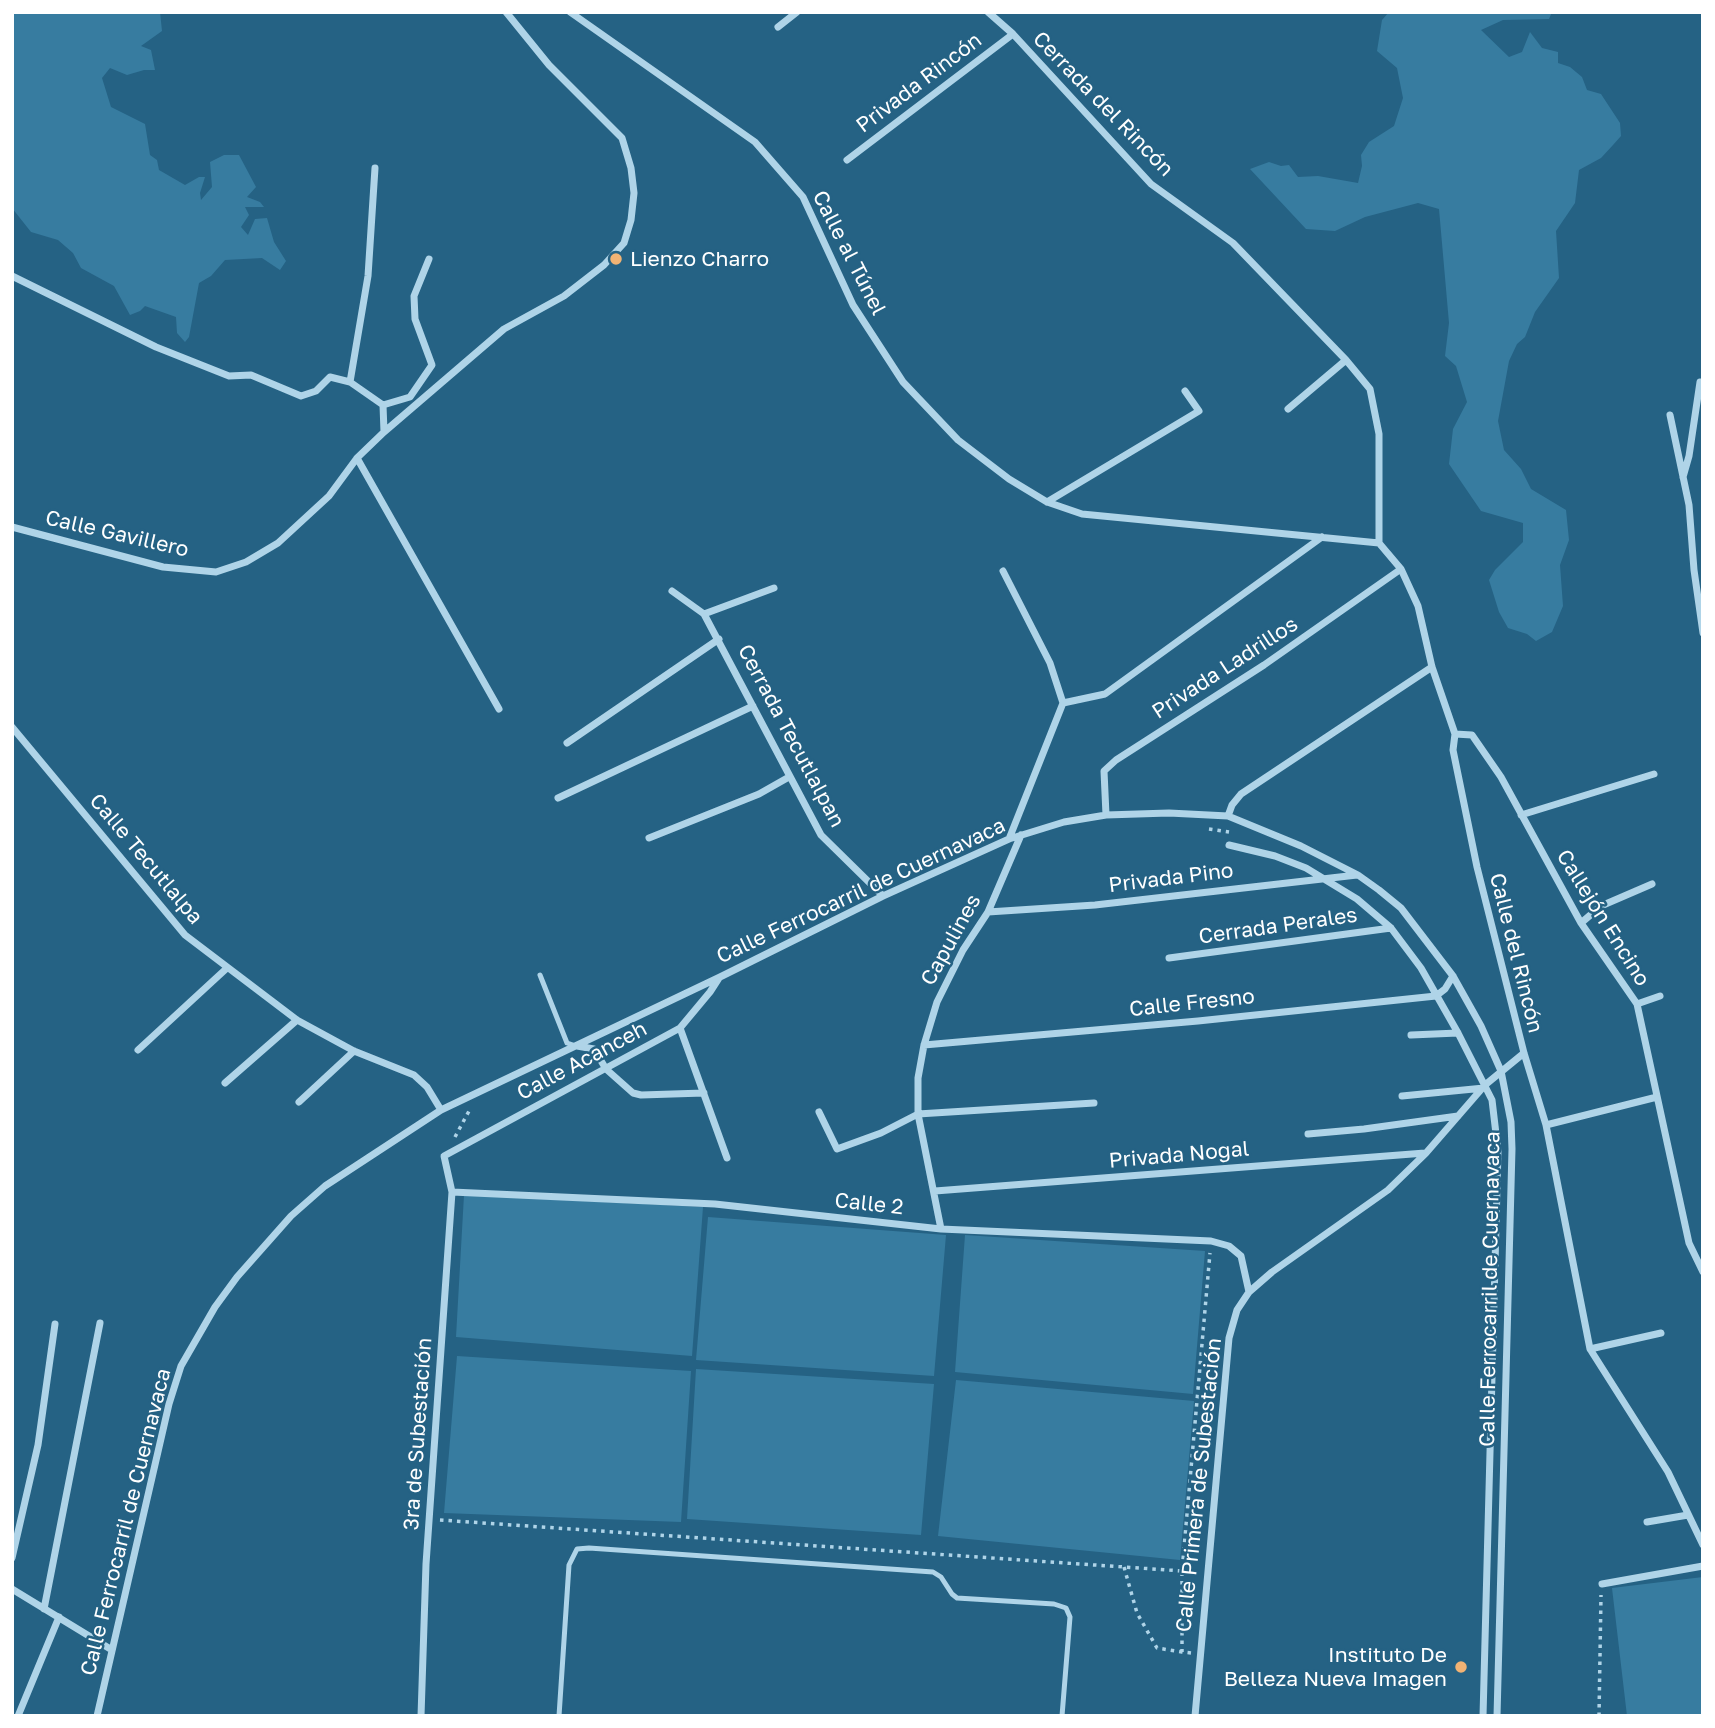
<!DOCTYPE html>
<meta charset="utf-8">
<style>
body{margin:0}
#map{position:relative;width:1715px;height:1728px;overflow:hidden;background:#256284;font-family:"Golos Text",sans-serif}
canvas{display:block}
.frame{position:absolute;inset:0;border:14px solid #fff;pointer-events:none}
</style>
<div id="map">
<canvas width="1715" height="1728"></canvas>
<div class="frame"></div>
</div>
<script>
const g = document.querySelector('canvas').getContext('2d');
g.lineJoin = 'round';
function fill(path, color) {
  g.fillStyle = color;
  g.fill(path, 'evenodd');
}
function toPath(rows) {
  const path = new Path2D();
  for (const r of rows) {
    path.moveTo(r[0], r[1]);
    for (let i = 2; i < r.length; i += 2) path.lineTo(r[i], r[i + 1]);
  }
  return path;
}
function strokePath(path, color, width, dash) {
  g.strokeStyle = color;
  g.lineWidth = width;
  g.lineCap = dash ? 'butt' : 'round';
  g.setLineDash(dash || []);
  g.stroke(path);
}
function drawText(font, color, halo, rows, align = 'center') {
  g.font = font + ' "Golos Text",sans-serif';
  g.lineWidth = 5;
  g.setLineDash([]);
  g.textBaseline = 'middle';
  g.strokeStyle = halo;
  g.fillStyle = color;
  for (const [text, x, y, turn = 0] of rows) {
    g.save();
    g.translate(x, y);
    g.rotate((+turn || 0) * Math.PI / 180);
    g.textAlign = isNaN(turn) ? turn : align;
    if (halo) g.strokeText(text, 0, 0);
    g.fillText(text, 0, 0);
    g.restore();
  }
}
fill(toPath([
 [12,12,160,12,162,31,141,46,151,50,155,70,144,70,127,75,110,68,102,78,111,107,145,124,150,155,157,160,159,170,185,185,199,177,205,177,200,193,201,200,212,187,210,162,224,155,239,155,256,187,247,197,260,202,264,207,245,207,249,215,241,227,248,235,255,219,267,218,274,242,286,261,280,270,262,258,225,260,211,276,199,283,189,337,185,342,177,333,176,317,145,306,140,311,130,315,114,286,81,268,73,253,58,240,31,232,12,208],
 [1389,12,1552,12,1549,19,1503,20,1481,30,1509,57,1522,52,1530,32,1542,48,1558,52,1558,63,1570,67,1582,77,1587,90,1601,94,1620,123,1621,136,1613,145,1601,158,1579,170,1575,203,1556,231,1559,278,1535,312,1525,337,1517,344,1509,361,1498,421,1504,450,1521,469,1531,489,1566,510,1569,540,1560,565,1563,606,1552,632,1536,641,1527,634,1508,628,1499,612,1489,580,1495,570,1523,542,1523,523,1481,511,1449,464,1453,429,1467,402,1456,366,1445,356,1449,323,1439,209,1418,203,1365,217,1335,231,1306,229,1250,169,1269,162,1281,166,1289,165,1298,177,1318,176,1358,183,1362,166,1361,155,1369,142,1394,126,1403,98,1397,68,1377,51,1382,20],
 [464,1195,703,1207,692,1356,456,1337],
 [708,1217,946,1235,934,1376,696,1360],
 [965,1235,1205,1251,1193,1394,955,1372],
 [457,1356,691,1371,681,1522,444,1513],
 [696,1369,934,1384,921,1535,687,1519],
 [956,1380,1194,1401,1180,1560,938,1536],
 [1703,1577,1703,1716,1627,1716,1612,1588]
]), '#377ca0');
strokePath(toPath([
 [1209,829,1229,832],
 [455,1137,469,1111],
 [440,1520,1182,1571],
 [1124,1567,1137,1613,1157,1648,1182,1652],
 [1191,1653,1182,1652,1182,1571,1210,1253],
 [1599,1716,1601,1595]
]), '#afd4e8', 3.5, [3.5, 5]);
strokePath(toPath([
 [540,975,567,1043,576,1046],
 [559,1716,569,1565,577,1549,589,1548,933,1572,941,1577,952,1594,957,1598,1054,1604,1066,1608,1070,1617,1062,1716]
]), '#afd4e8', 5);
strokePath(toPath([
 [570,12,755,142,803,197,853,305,903,382,958,440,1009,479,1047,502,1082,514,1379,543],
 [988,12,1013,34,1151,184,1233,243,1346,360,1370,389,1379,434,1379,543,1401,569,1418,606,1432,667,1455,734,1453,750,1477,867,1524,1053,1546,1125,1590,1349,1668,1472,1703,1545],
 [778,27,797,12],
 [847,160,1013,34],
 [12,276,156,347,229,376,251,375,301,396,316,391,330,377,350,382,383,405],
 [350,382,368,276,375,168],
 [383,405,410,397,432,365,415,319,414,296,429,259],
 [1288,409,1346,360],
 [1670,415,1689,505,1694,570,1703,633],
 [384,432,504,329,564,296,604,265,624,243,631,220,634,193,631,168,622,138,549,65,506,12],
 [357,458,499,709],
 [1683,477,1689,456,1700,382],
 [1047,502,1199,411,1185,391],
 [12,527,163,567,216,572,246,562,278,543,329,496,357,458,384,432,383,405],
 [1003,571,1050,663,1063,703,1009,839],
 [672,591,704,614,821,835,883,896],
 [704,614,774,588],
 [1063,703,1105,694,1322,537],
 [12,727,185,935,297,1020,354,1051,414,1075,427,1087,441,1110],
 [1455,734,1472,735,1501,777,1581,923,1637,1004,1689,1243,1703,1272],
 [567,743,719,639],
 [558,798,753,706],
 [1106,815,1104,771,1116,760,1264,665,1401,569],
 [1521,815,1654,774],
 [1228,816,1232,805,1241,794,1432,667],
 [649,838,759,794,789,777],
 [1229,845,1275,856,1306,868,1357,899,1391,928,1421,968,1458,1033,1492,1100,1498,1151,1483,1716],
 [988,912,1095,905,1357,875],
 [1581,923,1601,906,1652,884],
 [1169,958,1391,928],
 [1637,1004,1660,996],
 [680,1028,727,1158],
 [1411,1035,1458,1033],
 [924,1045,1198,1021,1436,996,1445,989,1453,976],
 [577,1046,594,1049,606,1069,633,1093,641,1095,704,1093],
 [138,1050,227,968],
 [225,1083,297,1020],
 [1402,1096,1484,1088],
 [299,1102,354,1051],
 [819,1112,837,1149,881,1133,918,1114,1094,1103],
 [1546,1125,1657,1097],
 [1308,1134,1364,1129,1458,1116],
 [935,1191,1425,1153],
 [452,1192,715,1204,941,1229,1211,1241,1229,1246,1241,1256,1249,1292],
 [941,1229,918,1114,918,1078,924,1045,937,1002,963,950,988,912,1021,835],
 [1590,1349,1661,1333],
 [1647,1522,1688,1515],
 [12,1558,38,1445,55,1324],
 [1602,1584,1703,1566],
 [12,1589,112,1650],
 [44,1609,100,1323],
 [18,1716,59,1617],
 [97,1716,169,1404,181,1366,215,1307,237,1277,291,1216,325,1186,441,1110,720,977,883,896,1009,839,1064,822,1106,815,1169,813,1228,816,1301,846,1358,875,1379,890,1401,908,1453,976,1481,1026,1501,1071,1511,1122,1512,1149,1497,1716],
 [421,1716,426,1564,452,1192,444,1156,680,1028,710,992,719,978],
 [1195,1716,1229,1338,1237,1310,1249,1292,1272,1272,1388,1190,1426,1153,1485,1085,1524,1053]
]), '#afd4e8', 7);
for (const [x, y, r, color] of [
 [616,259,7,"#f1b374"],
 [1461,1667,7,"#f1b374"]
]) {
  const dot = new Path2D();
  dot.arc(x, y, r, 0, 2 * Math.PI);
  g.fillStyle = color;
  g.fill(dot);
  strokePath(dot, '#256284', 2.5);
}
drawText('21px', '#fff', '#256284', [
 ["Privada Rincón",919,83,-37],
 ["Cerrada del Rincón",1103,104,46],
 ["Calle al Túnel",849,253,63],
 ["Calle Gavillero",117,534,13],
 ["Privada Ladrillos",1225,668,-33],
 ["Cerrada Tecutlalpan",791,736,62],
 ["Calle Tecutlalpa",146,859,50],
 ["Privada Pino",1171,878,-7],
 ["Calle Ferrocarril de Cuernavaca",861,891,-25],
 ["Callejón Encino",1603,918,58],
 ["Cerrada Perales",1278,926,-8],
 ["Capulines",951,940,-61],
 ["Calle del Rincón",1516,953,76],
 ["Calle Fresno",1192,1003,-6],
 ["Calle Acanceh",582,1061,-28],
 ["Privada Nogal",1179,1155,-5],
 ["Calle 2",869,1204,6],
 ["Calle Ferrocarril de Cuernavaca",1490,1289,-89],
 ["3ra de Subestación",418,1434,-86],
 ["Calle Primera de Subestación",1199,1485,-84],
 ["Calle Ferrocarril de Cuernavaca",126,1522,-76]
]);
drawText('21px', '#fff', '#256284', [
 ["Lienzo Charro",630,259],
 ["Instituto De",1447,1655,"right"],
 ["Belleza Nueva Imagen",1447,1679,"right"]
], 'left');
</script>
